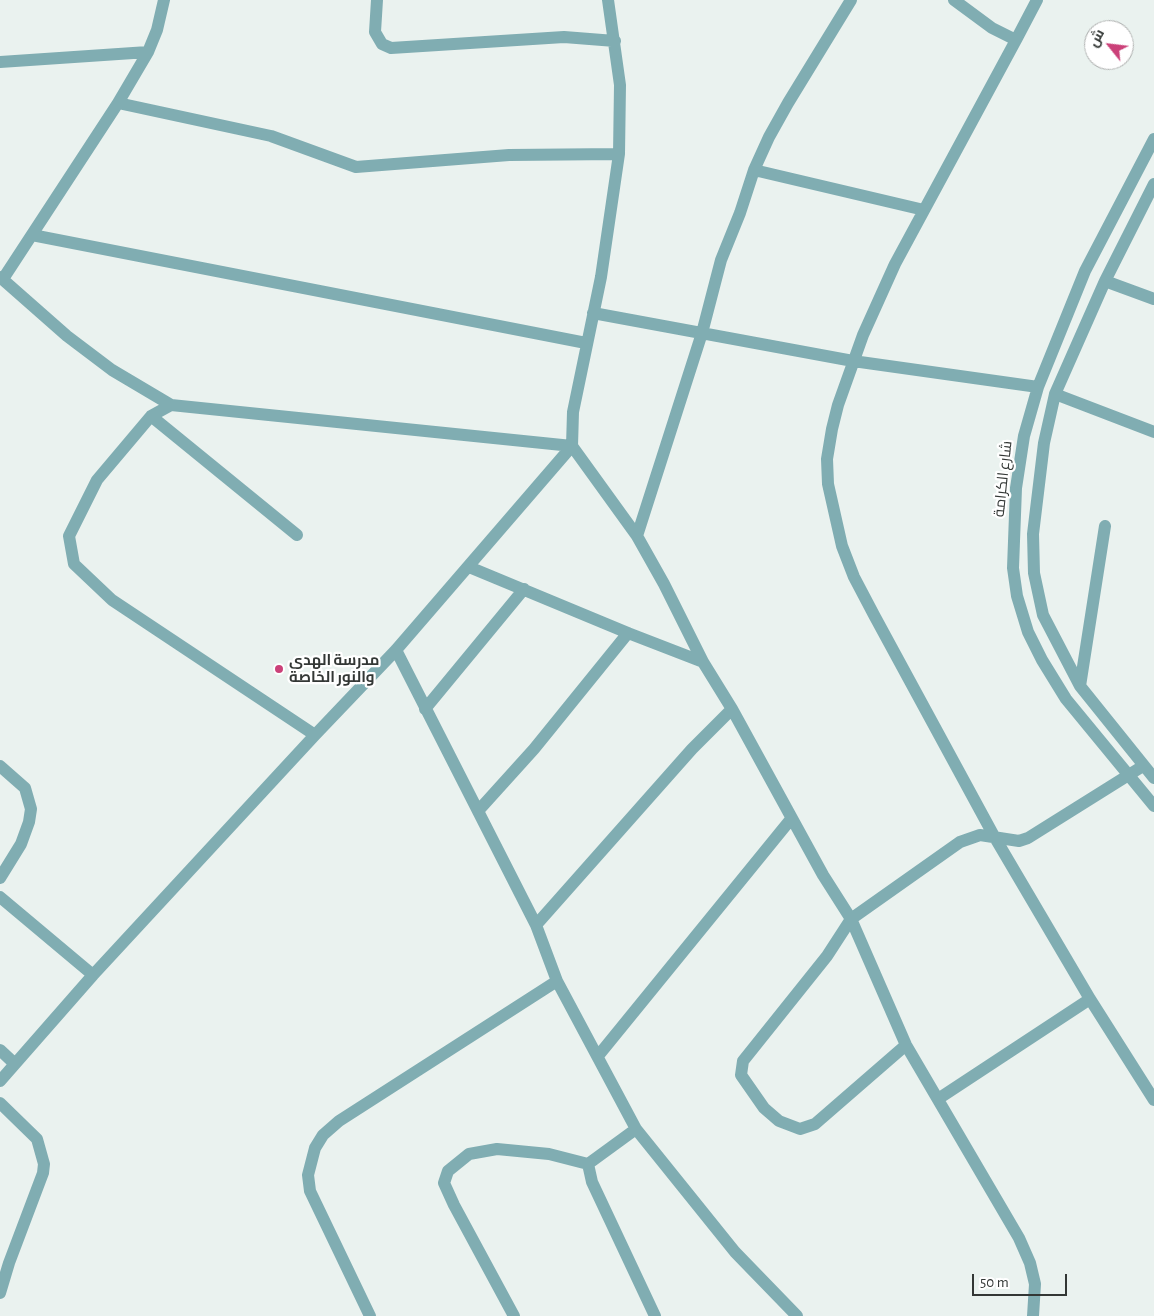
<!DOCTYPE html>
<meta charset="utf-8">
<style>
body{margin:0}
#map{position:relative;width:1154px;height:1316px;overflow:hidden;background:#eaf2ef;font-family:"Alegreya Sans",Cairo,sans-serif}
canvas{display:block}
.north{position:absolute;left:1084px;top:20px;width:50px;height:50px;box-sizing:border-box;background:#fff;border:1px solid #adafae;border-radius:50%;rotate:299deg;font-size:14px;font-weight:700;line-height:20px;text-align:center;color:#333735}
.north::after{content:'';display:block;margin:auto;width:18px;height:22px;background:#cb4179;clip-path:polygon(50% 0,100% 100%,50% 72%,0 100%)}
.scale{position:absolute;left:972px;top:1274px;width:95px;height:22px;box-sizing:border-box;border:2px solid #333735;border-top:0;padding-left:6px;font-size:15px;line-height:18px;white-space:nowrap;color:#333735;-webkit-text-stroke:4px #fff;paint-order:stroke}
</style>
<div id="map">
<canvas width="1154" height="1316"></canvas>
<div class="north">ش</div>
<div class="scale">50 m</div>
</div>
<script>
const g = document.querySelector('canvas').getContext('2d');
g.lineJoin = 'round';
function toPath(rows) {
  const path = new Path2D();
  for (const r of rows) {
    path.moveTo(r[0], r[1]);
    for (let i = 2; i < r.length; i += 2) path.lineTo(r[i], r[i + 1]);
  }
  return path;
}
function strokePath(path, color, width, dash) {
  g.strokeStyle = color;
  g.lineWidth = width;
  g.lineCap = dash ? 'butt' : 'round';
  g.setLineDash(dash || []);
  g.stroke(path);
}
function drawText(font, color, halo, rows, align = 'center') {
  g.font = font + ' "Alegreya Sans",Cairo,sans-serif';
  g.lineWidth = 4.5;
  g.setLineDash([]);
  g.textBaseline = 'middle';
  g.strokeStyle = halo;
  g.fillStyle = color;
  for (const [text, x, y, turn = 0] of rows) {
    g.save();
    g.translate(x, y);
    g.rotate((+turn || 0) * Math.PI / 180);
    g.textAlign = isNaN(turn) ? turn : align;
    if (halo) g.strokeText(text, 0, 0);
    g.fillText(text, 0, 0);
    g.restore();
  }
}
strokePath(toPath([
 [377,0,375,32,382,44,391,48,564,37,615,41],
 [608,0,620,85,619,154,601,277,573,412,572,446,637,536,664,584,703,662,732,709,823,875,851,919,906,1045,1019,1238,1030,1263,1035,1284,1033,1316],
 [954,0,992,28,1016,40,1037,0],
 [1016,40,895,264,863,335,838,405,832,429,827,459,828,484,842,546,854,577,874,615,994,836,1090,999,1154,1100],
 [0,62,148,52],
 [118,103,271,136,356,167,509,155,619,154],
 [1154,139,1085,271,1038,387,1024,436,1016,488,1013,568,1017,596,1028,632,1042,660,1066,699,1154,806],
 [754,170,924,210],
 [1154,184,1105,281,1055,394,1044,443,1033,534,1034,573,1043,615,1080,686,1154,778],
 [32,235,586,343],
 [0,277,67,336,112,370,171,405],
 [3,279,118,103,148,52,157,30,164,0],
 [1105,281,1154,299],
 [593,313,853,361,1038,387],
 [1055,394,1154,432],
 [151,416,297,535],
 [637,536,702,333,721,260,740,213,754,170,769,137,788,103,851,0],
 [469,567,628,633,703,662],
 [396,650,536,925,557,981,636,1129,735,1252,797,1316],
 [1080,686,1105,526],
 [425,709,524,589],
 [315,735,112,600,74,564,69,536,97,480,151,416,171,405,572,446],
 [0,766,25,788,31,809,29,822,21,844,0,878],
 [478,811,534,749,628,633],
 [0,897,93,975],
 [536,925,692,749,732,709],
 [906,1045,815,1124,800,1129,779,1121,764,1108,741,1075,743,1061,827,956,851,919,960,842,980,835,1019,841,1028,838,1143,766],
 [0,1050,15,1064],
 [598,1056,791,819],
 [0,1081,93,975,315,735,396,650,572,446],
 [938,1099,1090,999],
 [0,1103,37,1139,44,1164,43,1173,9,1263,0,1293],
 [636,1129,588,1164,592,1182,655,1316],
 [370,1316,310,1191,308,1175,315,1148,323,1135,339,1121,557,981],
 [514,1316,454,1205,444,1183,448,1171,469,1154,497,1149,549,1154,588,1164]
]), '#80adb2', 12);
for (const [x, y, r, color] of [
 [279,669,5,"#cb4179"]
]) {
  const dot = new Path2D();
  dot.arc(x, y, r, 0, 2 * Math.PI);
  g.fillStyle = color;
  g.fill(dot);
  strokePath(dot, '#fff', 2);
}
drawText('15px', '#333735', '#fff', [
 ["شارع الكرامة",1003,479,-84]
]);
drawText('bold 15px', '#333735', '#fff', [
 ["مدرسة الهدى",289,660],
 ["والنور الخاصة",289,677]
], 'left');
</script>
